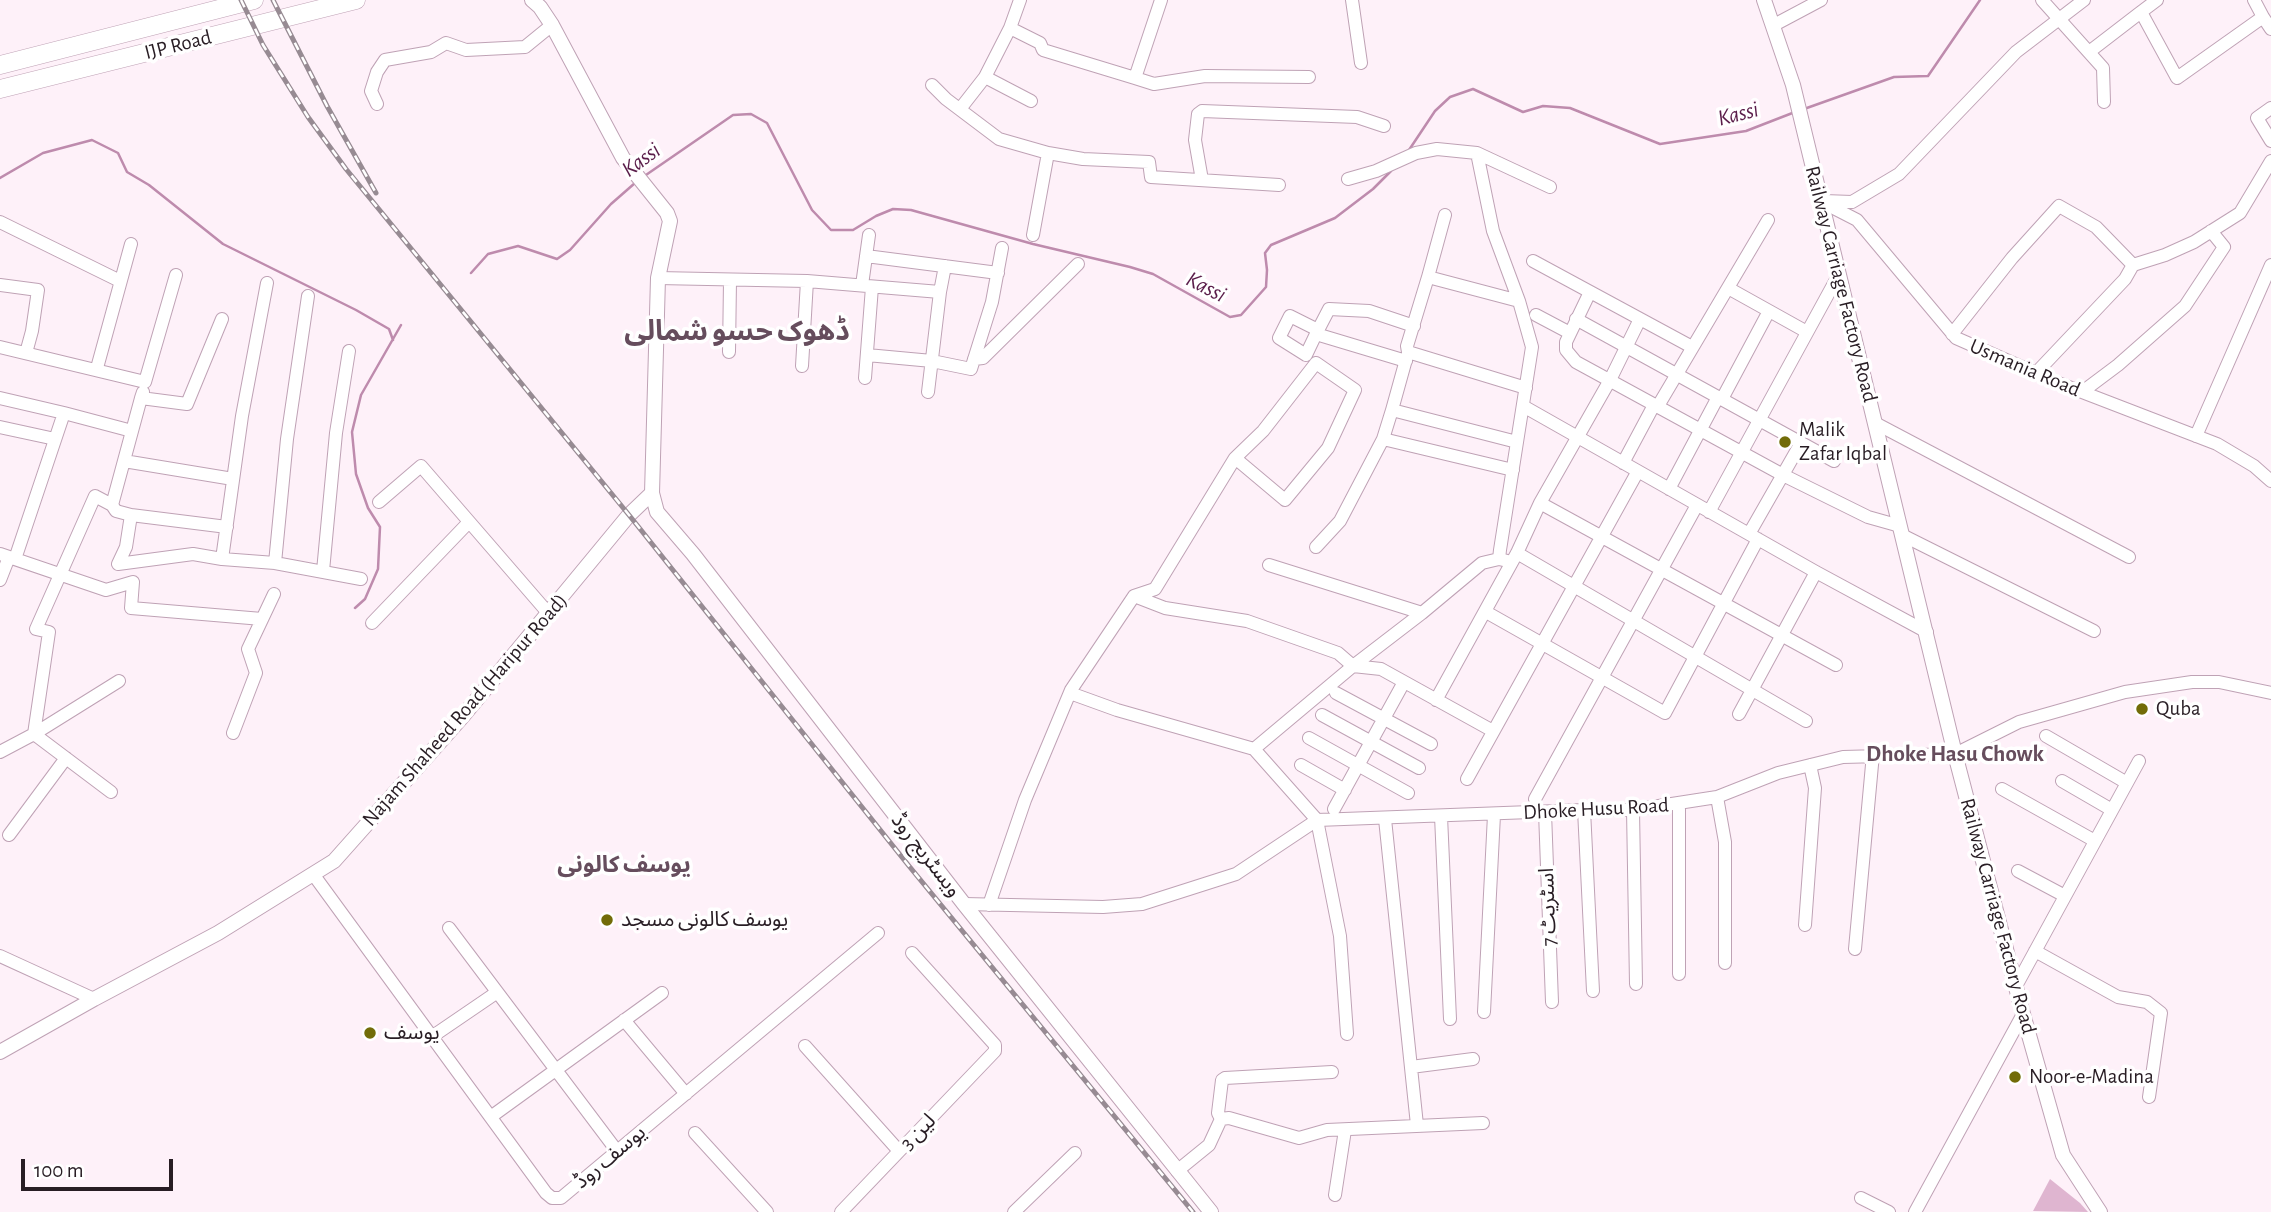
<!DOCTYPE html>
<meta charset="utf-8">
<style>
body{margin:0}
#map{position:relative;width:2271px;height:1212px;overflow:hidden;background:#fef1f9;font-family:"Alegreya Sans",sans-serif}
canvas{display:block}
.scale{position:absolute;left:21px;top:1159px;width:152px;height:32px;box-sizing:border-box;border:4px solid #281d24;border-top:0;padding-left:9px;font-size:21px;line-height:24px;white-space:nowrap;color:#281d24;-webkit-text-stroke:5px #fff;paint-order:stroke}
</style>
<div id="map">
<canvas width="2271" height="1212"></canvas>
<div class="scale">100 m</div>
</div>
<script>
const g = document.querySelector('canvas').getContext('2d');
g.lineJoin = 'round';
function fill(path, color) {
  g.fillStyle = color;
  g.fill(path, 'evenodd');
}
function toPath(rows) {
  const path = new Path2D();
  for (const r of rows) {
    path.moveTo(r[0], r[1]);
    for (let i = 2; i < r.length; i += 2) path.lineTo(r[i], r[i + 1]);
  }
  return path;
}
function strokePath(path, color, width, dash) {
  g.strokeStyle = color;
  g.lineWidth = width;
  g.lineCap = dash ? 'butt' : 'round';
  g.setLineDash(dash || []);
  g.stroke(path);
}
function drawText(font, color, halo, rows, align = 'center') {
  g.font = font + ' "Alegreya Sans","Noto Sans Arabic",sans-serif';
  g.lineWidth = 7;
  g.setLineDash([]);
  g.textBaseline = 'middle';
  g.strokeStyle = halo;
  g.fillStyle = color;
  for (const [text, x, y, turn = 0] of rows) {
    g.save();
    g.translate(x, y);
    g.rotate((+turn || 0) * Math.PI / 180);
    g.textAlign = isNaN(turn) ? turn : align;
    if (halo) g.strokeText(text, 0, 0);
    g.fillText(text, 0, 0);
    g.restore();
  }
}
fill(toPath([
 [2050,1179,2080,1203,2088,1212,2033,1211]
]), '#dfb5d0');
strokePath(toPath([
 [1804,109,1894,77,1928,76,1980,0],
 [1409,150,1435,111,1450,97,1473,89,1523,112,1543,106,1570,108,1660,144,1746,131,1795,112],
 [643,177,733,115,751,114,767,123,812,210,831,230,853,230,876,216,893,209,911,210,1033,244,1130,267,1153,274,1230,317,1241,315,1266,287,1267,270,1265,253,1271,245,1335,218,1373,189,1391,171],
 [0,178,43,153,92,140,118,153,127,172,149,185,223,244,356,310,389,329,393,340],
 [471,273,488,254,518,246,557,259,570,250,611,204,635,183],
 [355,608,365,599,378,569,380,527,368,508,356,474,352,432,361,395,401,325]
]), '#be8bad', 2.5);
const minor = toPath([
 [1161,0,1135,78,1154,84,1205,76,1309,77],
 [1352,0,1361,63],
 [2042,0,2103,68,2104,102],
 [2157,0,2141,12,2177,78,2263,17,2254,0],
 [2263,17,2271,29],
 [1774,25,1821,0],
 [1010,28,1040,43,1043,50,1135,78],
 [2089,52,2141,12],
 [985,77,1031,101],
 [932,85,946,99,999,139,1048,153,1083,159,1149,162,1151,177,1279,185],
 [377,104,371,91,377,72,385,60,431,52,446,43,466,50,525,47,552,25],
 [2271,108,2257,118,2271,141],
 [960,109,985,77,1010,28,1020,0],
 [1477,153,1493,231,1519,301,1532,347,1500,550,1499,559,1512,562],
 [1348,179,1376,171,1416,153,1437,149,1477,153,1550,187],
 [1202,180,1195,140,1198,114,1202,111,1357,117,1384,126],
 [1820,201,1857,220,1956,338,2056,382,2217,444,2254,466,2271,481],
 [1824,201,1852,202,1899,174,2016,52,2084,0],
 [1445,215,1428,277,1519,301],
 [0,222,120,281],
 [1033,235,1048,153],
 [866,256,998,273],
 [1533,261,1692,347],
 [2133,265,2165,255,2194,242,2240,213,2271,161],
 [1428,277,1407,346,1408,352,1526,388],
 [658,278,807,281,940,292,928,392],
 [0,285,38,290,32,331,26,353],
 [862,285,869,235],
 [1728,288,1807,332],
 [940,292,945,266],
 [1590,292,1566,342,1566,350,1576,362,1783,475,1868,517,1900,526],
 [1536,315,1570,333],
 [1576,319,1834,461],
 [1316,334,1306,355,1279,338,1290,316,1318,330],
 [1952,334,2012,258,2059,206,2096,227,2133,265,2125,279,2036,373],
 [0,347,145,382,176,275],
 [729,352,730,281],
 [867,355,932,361,971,369,992,302,1002,248],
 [1407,356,1392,410,1517,442],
 [974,359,983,358,1078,264],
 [1406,361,1316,334,1329,309,1369,311,1414,326],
 [802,366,807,281],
 [97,368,131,244],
 [865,378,872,287],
 [143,392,141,398,187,404,222,319],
 [2082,392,2118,365,2185,306,2224,247,2211,231],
 [0,398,64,413],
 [1722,399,1769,311],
 [1523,406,1816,572,1927,632],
 [1658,406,1768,220],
 [1392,410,1383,439,1513,470],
 [1875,423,2129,557],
 [0,427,55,439],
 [2196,436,2271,265],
 [124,461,233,479],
 [1623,463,1654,405],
 [1669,489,1718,397],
 [379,502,421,466,549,614],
 [1540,503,1836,665],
 [112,505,116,511,131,515,227,527],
 [1709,512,1838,276],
 [131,515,126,547,118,564,193,554,222,559,242,416,267,283],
 [1749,534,1801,443],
 [1902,535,2094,631],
 [1316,547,1340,521,1383,439],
 [1517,553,1806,721],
 [0,554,106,590,133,582,131,608,262,619],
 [15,559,64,413,132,431],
 [222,559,275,563,361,579],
 [275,563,287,439,308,296],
 [1269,565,1422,613,1482,563,1499,559],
 [323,571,336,433,349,351],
 [0,580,9,557],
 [1134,596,1165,608,1247,621,1338,653,1353,666,1422,613],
 [1486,612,1665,713,1758,539],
 [372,623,469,522],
 [1070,693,1117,710,1254,749],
 [1336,693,1431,744],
 [1436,700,1517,553,1540,503,1610,380,1640,319],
 [1739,714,1816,572],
 [1322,715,1419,768],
 [233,733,256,673,248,649,274,594],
 [2046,736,2127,783],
 [1309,738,1408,793],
 [0,752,34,734,119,681],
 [1301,765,1345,790],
 [1467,779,1638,471],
 [2062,781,2112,810],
 [2002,789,2095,841],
 [111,792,34,734,49,632,36,629,95,496,112,505,141,398],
 [1717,797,1725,842,1725,963],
 [1535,799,1697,505],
 [1334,809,1404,682],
 [1584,810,1593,991],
 [1633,810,1636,984],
 [1545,812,1552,1002],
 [1441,816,1450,1019],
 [1385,819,1417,1125],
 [9,835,66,758],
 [2018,871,2065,896],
 [313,874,546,1193,552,1198,561,1198,878,933],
 [964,904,1103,907,1142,904,1236,874,1317,820,1584,810,1633,810,1717,797,1778,773,1843,757,1955,754,2019,722,2125,692,2192,682,2219,682,2271,693],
 [989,905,1025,800,1071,690,1134,596,1155,589,1235,458,1263,431,1316,363,1355,390,1328,448,1285,500,1235,458],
 [1805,925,1815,788,1810,765],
 [449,928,617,1151],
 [1855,949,1873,754],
 [2035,951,2118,997,2147,1002,2161,1013,2149,1097],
 [0,956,94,999],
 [1679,974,1679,804],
 [2016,986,2139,761],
 [1484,1012,1494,815],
 [624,1020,686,1094],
 [1347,1034,1340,936,1317,820,1254,749,1353,666,1381,669,1493,731],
 [433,1036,496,993],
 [805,1046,899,1151],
 [1411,1067,1473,1059],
 [492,1116,662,993],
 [1221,1119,1229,1118,1299,1138,1327,1130,1483,1123],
 [695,1133,767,1212],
 [1177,1171,1209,1145,1221,1119,1218,1113,1222,1080,1225,1078,1332,1072],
 [1335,1195,1345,1130],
 [1861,1198,1889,1212],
 [841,1212,995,1051,995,1045,912,953],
 [1014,1212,1075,1153],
 [1915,1212,2023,1014]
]);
const major = toPath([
 [532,0,540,7,552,25,623,158,667,213,670,221,658,278,652,493,657,512,693,554,964,904,1211,1212],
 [1764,0,1793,85,1955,754,2023,1014,2063,1155,2100,1212],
 [0,1052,94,999,218,933,334,861,463,716,629,515,652,493]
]);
const highway = toPath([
 [0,65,254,0],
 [0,89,356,0]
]);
strokePath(minor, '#bfa2b5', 14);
strokePath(major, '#bfa2b5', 16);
strokePath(highway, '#bfa2b5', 19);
strokePath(minor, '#fff', 12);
strokePath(major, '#fff', 14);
strokePath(highway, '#fff', 18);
const rail = toPath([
 [241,0,263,45,308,117,346,169,629,515,909,866,1193,1212],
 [273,0,327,106,376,193]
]);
strokePath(rail, '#978b93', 5);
strokePath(rail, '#fff', 2.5, [8]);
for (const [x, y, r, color] of [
 [1785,442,7,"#726c08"],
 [2142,709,7,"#726c08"],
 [607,920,7,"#726c08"],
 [370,1033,7,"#726c08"],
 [2015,1077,7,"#726c08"]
]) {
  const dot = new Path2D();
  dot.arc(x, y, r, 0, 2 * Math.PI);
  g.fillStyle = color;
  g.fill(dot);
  strokePath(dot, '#fff', 2.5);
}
drawText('21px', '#281d24', '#fff', [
 ["IJP Road",178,45,-14],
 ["Railway Carriage Factory Road",1841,284,76],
 ["Usmania Road",2025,368,23],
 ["Najam Shaheed Road (Haripur Road)",465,710,-49],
 ["Dhoke Husu Road",1596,809,-3],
 ["ویسٹریج روڈ",926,855,52],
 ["اسٹریٹ 7",1548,907,-92],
 ["Railway Carriage Factory Road",1998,916,75],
 ["لین 3",918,1132,-46],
 ["یوسف روڈ",610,1157,-40]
]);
drawText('21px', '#281d24', '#fff', [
 ["Malik",1799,430],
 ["Zafar Iqbal",1799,454],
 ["Quba",2156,709],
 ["یوسف کالونی مسجد",621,920],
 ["یوسف",384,1033],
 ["Noor-e-Madina",2029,1077]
], 'left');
drawText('italic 23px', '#5a1d4a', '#fff', [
 ["Kassi",1738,114,-14],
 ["Kassi",641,160,-36],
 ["Kassi",1206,287,27]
]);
drawText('bold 23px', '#664d5d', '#fff', [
 ["Dhoke Hasu Chowk",1955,754],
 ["یوسف کالونی",624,865]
]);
drawText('bold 28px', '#664d5d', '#fff', [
 ["ڈھوک حسو شمالی",737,332]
]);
</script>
